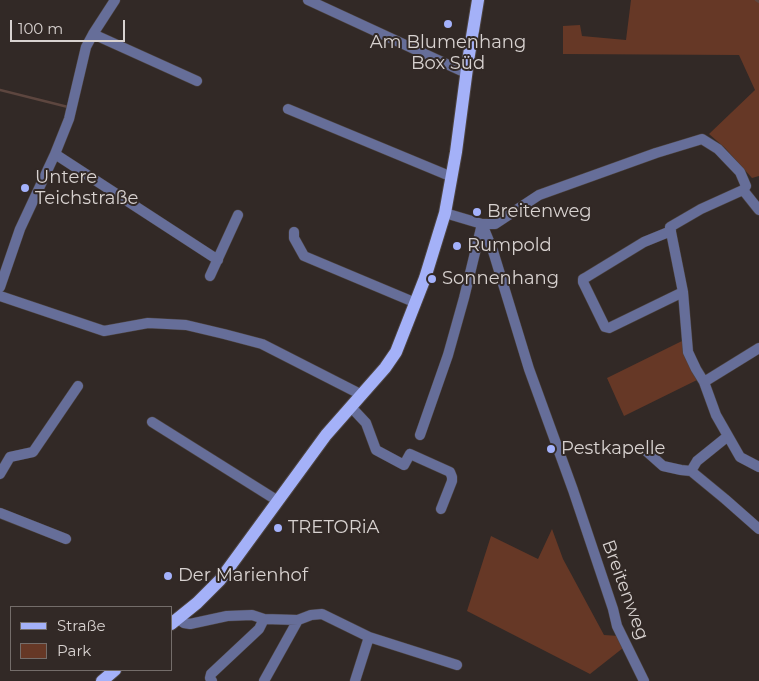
<!DOCTYPE html>
<meta charset="utf-8">
<style>
body{margin:0}
#map{position:relative;width:759px;height:681px;overflow:hidden;background:#322926;font-family:Montserrat,sans-serif}
canvas{display:block}
.legend{position:absolute;left:10px;top:606px;width:162px;height:65px;box-sizing:border-box;background:#322926;border:1px solid #746d6a;margin:0;padding:6px 9px;list-style:none;font-size:15px;color:#d8d2d0}
.legend li{display:flex;align-items:center;gap:10px;height:25px}
.legend b{width:25px;border:1px solid #746d6a}
.scale{position:absolute;left:10px;top:20px;width:115px;height:22px;box-sizing:border-box;border:2px solid #d8d2d0;border-top:0;padding-left:6px;font-size:15px;line-height:18px;white-space:nowrap;color:#d8d2d0;-webkit-text-stroke:4px #322926;paint-order:stroke}
</style>
<div id="map">
<canvas width="759" height="681"></canvas>
<ul class="legend">
<li><b style="height:6px;background:#a4b1f8"></b>Straße</li>
<li><b style="height:14px;background:#663826"></b>Park</li>
</ul>
<div class="scale">100 m</div>
</div>
<script>
const g = document.querySelector('canvas').getContext('2d');
g.lineJoin = 'round';
function fill(path, color) {
  g.fillStyle = color;
  g.fill(path, 'evenodd');
}
function toPath(rows) {
  const path = new Path2D();
  for (const r of rows) {
    path.moveTo(r[0], r[1]);
    for (let i = 2; i < r.length; i += 2) path.lineTo(r[i], r[i + 1]);
  }
  return path;
}
function strokePath(path, color, width, dash) {
  g.strokeStyle = color;
  g.lineWidth = width;
  g.lineCap = dash ? 'butt' : 'round';
  g.setLineDash(dash || []);
  g.stroke(path);
}
function drawText(font, color, halo, rows, align = 'center') {
  g.font = font + ' Montserrat,sans-serif';
  g.lineWidth = 4;
  g.setLineDash([]);
  g.textBaseline = 'middle';
  g.strokeStyle = halo;
  g.fillStyle = color;
  for (const [text, x, y, turn = 0] of rows) {
    g.save();
    g.translate(x, y);
    g.rotate((+turn || 0) * Math.PI / 180);
    g.textAlign = isNaN(turn) ? turn : align;
    if (halo) g.strokeText(text, 0, 0);
    g.fillText(text, 0, 0);
    g.restore();
  }
}
fill(toPath([
 [631,0,759,0,759,176,752,178,725,148,709,134,755,90,739,55,563,54,563,26,580,25,582,36,626,40],
 [682,341,683,351,697,380,624,416,607,378],
 [552,529,563,559,604,635,619,636,623,648,590,674,467,611,491,536,538,559]
]), '#663826');
strokePath(toPath([
 [756,0,759,2],
 [0,90,68,107]
]), '#5d463f', 2.5);
const minor = toPath([
 [308,0,466,73],
 [93,34,197,81],
 [288,109,452,177],
 [55,154,218,260],
 [743,190,759,210],
 [445,213,482,224,493,251,529,369,573,490,613,609,617,626,644,681],
 [671,231,644,242,585,278,583,279,583,282,605,327,609,328,683,292],
 [294,232,294,238,304,256,416,303],
 [210,276,238,215],
 [0,287,20,229,55,154,69,119,86,47,93,34,115,0],
 [0,296,104,331,148,323,186,325,224,334,262,344,362,395],
 [704,382,759,348],
 [351,407,366,423,376,450,404,465,410,454,450,472,452,477,452,481,441,509],
 [152,422,278,501],
 [420,435,448,355,464,298,482,224,495,224,539,195,656,153,702,139,718,149,740,172,746,186,743,190,701,209,670,227,683,292,688,352,696,369,704,382,716,415,740,457,759,467],
 [645,450,663,466,681,470,691,471,697,461,728,436],
 [691,471,725,499,759,529],
 [0,474,10,457,33,452,78,386],
 [0,513,66,539],
 [178,619,184,623,190,624,227,616,252,615,264,619,298,620,311,615,322,614,369,637,457,665],
 [212,681,210,678,211,674,259,629,264,619],
 [264,681,298,620],
 [355,681,369,637]
]);
const major = toPath([
 [171,624,197,603,220,580,326,435,385,368,396,352,425,278,445,213,456,152,468,61,478,0],
 [102,681,115,670]
]);
strokePath(minor, '#4d4441', 11);
strokePath(major, '#4d4441', 14);
strokePath(minor, '#666e99', 10);
strokePath(major, '#a4b1f8', 12);
for (const [x, y, r, color] of [
 [448,24,5,"#a4b2fc"],
 [25,188,5,"#a4b2fc"],
 [477,212,5,"#a4b2fc"],
 [457,246,5,"#a4b2fc"],
 [432,279,5,"#a4b2fc"],
 [551,449,5,"#a4b2fc"],
 [278,528,5,"#a4b2fc"],
 [168,576,5,"#a4b2fc"]
]) {
  const dot = new Path2D();
  dot.arc(x, y, r, 0, 2 * Math.PI);
  g.fillStyle = color;
  g.fill(dot);
  strokePath(dot, '#322926', 2);
}
drawText('18px', '#d8d2d0', '#322926', [
 ["Am Blumenhang",448,43,"center"],
 ["Box Süd",448,64,"center"],
 ["Untere",35,178],
 ["Teichstraße",35,199],
 ["Breitenweg",487,212],
 ["Rumpold",467,246],
 ["Sonnenhang",442,279],
 ["Pestkapelle",561,449],
 ["TRETORiA",288,528],
 ["Der Marienhof",178,576]
], 'left');
drawText('18px', '#d8d2d0', '#322926', [
 ["Breitenweg",625,590,70]
]);
</script>
